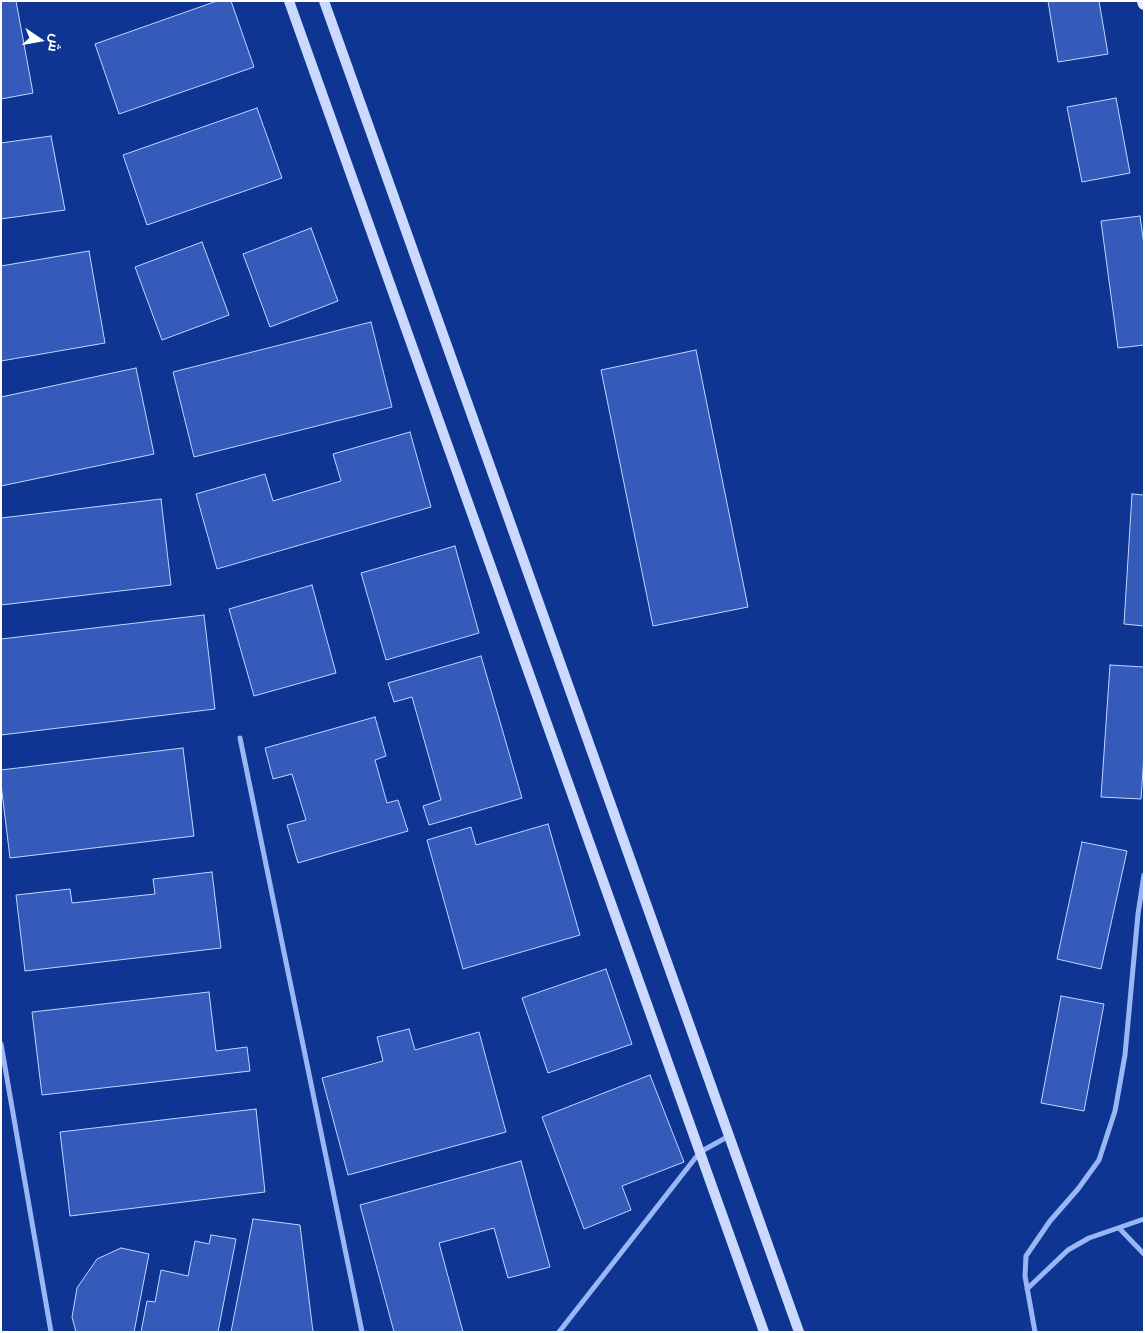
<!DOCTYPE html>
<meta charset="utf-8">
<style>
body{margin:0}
#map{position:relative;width:1145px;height:1333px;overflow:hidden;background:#0f3592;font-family:Manrope,Cairo,sans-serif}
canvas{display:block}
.frame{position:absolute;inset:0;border:2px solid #fff;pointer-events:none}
.north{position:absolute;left:15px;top:15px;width:50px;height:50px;-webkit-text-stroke:4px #0f3592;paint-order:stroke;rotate:102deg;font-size:14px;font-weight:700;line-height:20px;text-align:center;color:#fff}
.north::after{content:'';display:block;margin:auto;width:18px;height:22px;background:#fff;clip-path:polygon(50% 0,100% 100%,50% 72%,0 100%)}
</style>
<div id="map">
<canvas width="1145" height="1333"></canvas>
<div class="frame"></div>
<div class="north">ش</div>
</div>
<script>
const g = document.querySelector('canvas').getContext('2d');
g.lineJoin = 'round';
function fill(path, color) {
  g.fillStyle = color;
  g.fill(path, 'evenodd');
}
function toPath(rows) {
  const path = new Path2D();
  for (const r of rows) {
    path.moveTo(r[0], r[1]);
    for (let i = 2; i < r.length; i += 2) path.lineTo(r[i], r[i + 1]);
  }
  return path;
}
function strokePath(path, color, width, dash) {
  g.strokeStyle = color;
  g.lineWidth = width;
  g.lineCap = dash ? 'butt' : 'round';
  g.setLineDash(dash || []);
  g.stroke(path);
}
const building = toPath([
 [1,1,16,1,33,93,1,99,1,1],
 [217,1,231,1,254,67,119,114,95,44,217,1],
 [1048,1,1099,1,1108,54,1058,62,1048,1],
 [1116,98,1130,173,1082,182,1067,107,1116,98],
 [257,108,282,178,147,225,123,155,257,108],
 [51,136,65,210,1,219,1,143,51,136],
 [1140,216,1144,245,1144,345,1118,348,1101,221,1140,216],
 [311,228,338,301,270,327,243,254,311,228],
 [202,242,229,315,162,340,135,267,202,242],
 [89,251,105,343,1,361,1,266,89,251],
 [371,322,392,407,194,457,173,372,371,322],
 [696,350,748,607,653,626,601,370,696,350],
 [136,368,154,454,1,486,1,397,136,368],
 [410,432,431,507,217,569,196,494,265,474,273,501,341,481,333,454,410,432],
 [1132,494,1144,495,1144,626,1124,624,1132,494],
 [161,499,171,585,1,605,1,518,161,499],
 [455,546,479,633,386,660,361,573,455,546],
 [312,585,336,673,254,696,229,609,312,585],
 [204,615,215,709,1,735,1,639,204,615],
 [481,656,522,798,429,825,423,806,441,800,412,697,394,702,388,683,481,656],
 [1110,665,1144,667,1144,755,1141,799,1101,797,1110,665],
 [375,717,386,756,375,760,387,803,398,800,408,831,298,863,287,825,306,820,292,774,273,779,265,748,375,717],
 [183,748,194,836,10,858,1,784,1,770,183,748],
 [548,824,580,935,463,969,427,840,471,827,476,845,548,824],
 [1082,842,1127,851,1101,969,1057,959,1082,842],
 [212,872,221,948,25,971,16,895,70,889,72,903,155,894,153,879,212,872],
 [606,969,632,1044,548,1073,522,998,606,969],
 [209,992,216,1051,247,1047,250,1071,42,1095,32,1012,209,992],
 [1061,996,1104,1004,1084,1111,1041,1103,1061,996],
 [409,1029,415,1050,479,1032,506,1132,348,1175,322,1078,383,1061,377,1037,409,1029],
 [650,1075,684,1162,622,1186,631,1210,584,1229,542,1117,650,1075],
 [256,1109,265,1192,70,1216,60,1132,256,1109],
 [521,1161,550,1267,508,1278,494,1228,439,1243,463,1332,394,1332,360,1205,521,1161],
 [253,1219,300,1225,313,1332,231,1332,253,1219],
 [211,1235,236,1239,218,1332,141,1332,147,1301,155,1302,161,1270,188,1276,195,1241,209,1244,211,1235],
 [121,1248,149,1254,134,1332,76,1332,72,1317,77,1288,97,1259,121,1248]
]);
fill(building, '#345bba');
strokePath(building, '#c3d5fe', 1);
strokePath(toPath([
 [240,738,362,1332],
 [1,1044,51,1332],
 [1119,1228,1144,1254],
 [1027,1289,1068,1250,1089,1238,1144,1219],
 [559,1332,700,1152,729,1136],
 [1035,1332,1025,1276,1026,1256,1050,1221,1078,1189,1099,1160,1115,1111,1125,1055,1138,914,1144,875]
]), '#9bb6f4', 5);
strokePath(toPath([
 [289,1,764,1332],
 [324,1,799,1332]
]), '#cbd9fd', 10);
strokePath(toPath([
 [1143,1,1144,4]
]), '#e8edff', 12);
</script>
